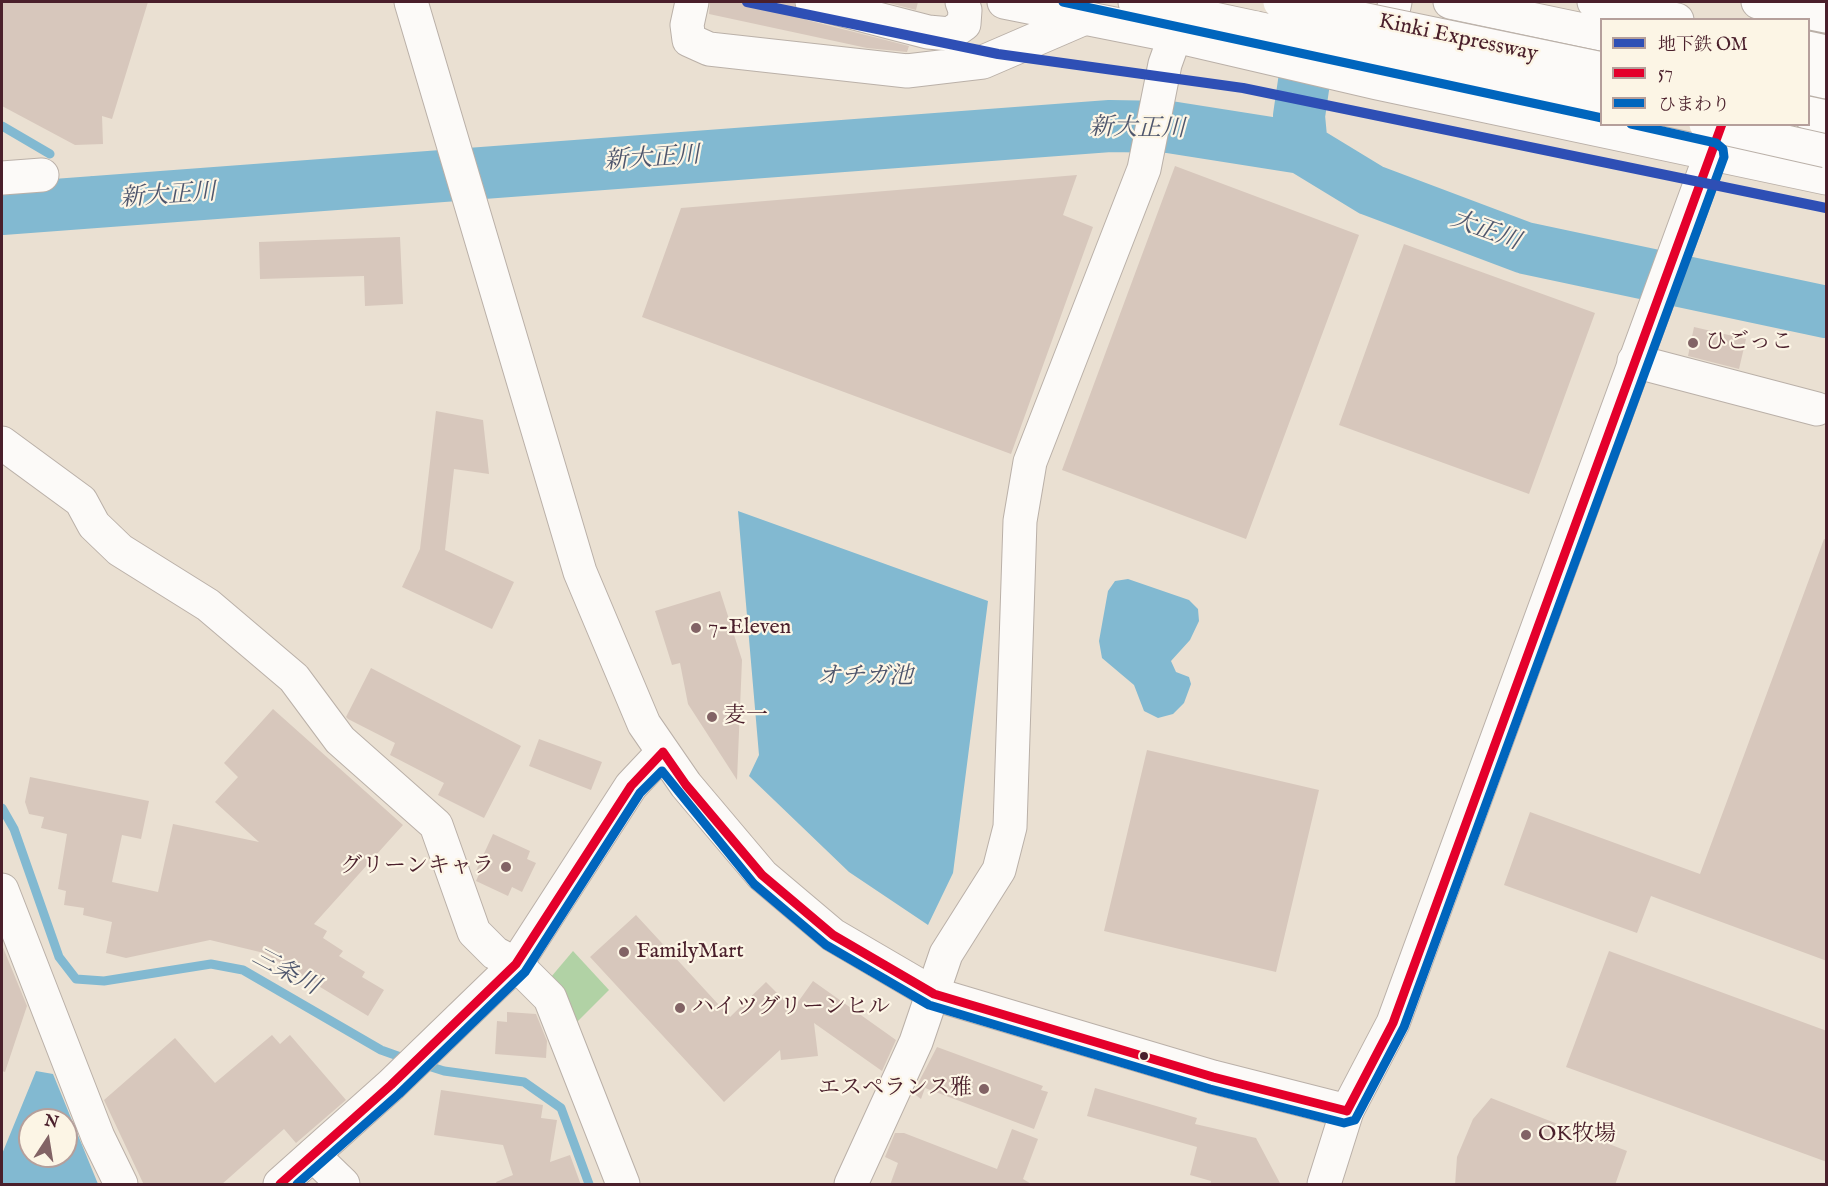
<!DOCTYPE html>
<meta charset="utf-8">
<style>
body{margin:0}
#map{position:relative;width:1828px;height:1186px;overflow:hidden;background:#eae0d2;font-family:"IM FELL English","Noto Serif JP",serif}
canvas{display:block}
.frame{position:absolute;inset:0;border:3px solid #4a1f2b;pointer-events:none}
.legend{position:absolute;left:1600px;top:18px;width:210px;height:108px;box-sizing:border-box;background:#fcf5e5;border:2px solid #b59f9b;margin:0;padding:8px 10px;list-style:none;font-size:18px;color:#4a1f2b}
.legend li{display:flex;align-items:center;gap:12px;height:30px}
.legend b{width:30px;border:2px solid #b59f9b}
.north{position:absolute;left:18px;top:1108px;width:60px;height:60px;box-sizing:border-box;background:#fcf5e5;border:2px solid #b59f9b;border-radius:50%;rotate:12deg;font-size:16px;font-weight:700;line-height:24px;text-align:center;color:#4a1f2b}
.north::after{content:'';display:block;margin:auto;width:21px;height:27px;background:#826365;clip-path:polygon(50% 0,100% 100%,50% 72%,0 100%)}
</style>
<div id="map">
<canvas width="1828" height="1186"></canvas>
<div class="frame"></div>
<ul class="legend">
<li><b style="height:8px;background:#2e4fb5"></b>地下鉄 OM</li>
<li><b style="height:8px;background:#e4002b"></b>57</li>
<li><b style="height:8px;background:#0065bd"></b>ひまわり</li>
</ul>
<div class="north">N</div>
</div>
<script>
const g = document.querySelector('canvas').getContext('2d');
g.lineJoin = 'round';
function fill(path, color) {
  g.fillStyle = color;
  g.fill(path, 'evenodd');
}
function toPath(rows) {
  const path = new Path2D();
  for (const r of rows) {
    path.moveTo(r[0], r[1]);
    for (let i = 2; i < r.length; i += 2) path.lineTo(r[i], r[i + 1]);
  }
  return path;
}
function strokePath(path, color, width, dash) {
  g.strokeStyle = color;
  g.lineWidth = width;
  g.lineCap = dash ? 'butt' : 'round';
  g.setLineDash(dash || []);
  g.stroke(path);
}
function drawText(font, color, halo, rows, align = 'center') {
  g.font = font + ' "IM FELL English","Noto Serif JP",serif';
  g.lineWidth = 4.5;
  g.setLineDash([]);
  g.textBaseline = 'middle';
  g.strokeStyle = halo;
  g.fillStyle = color;
  for (const [text, x, y, turn = 0] of rows) {
    g.save();
    g.translate(x, y);
    g.rotate((+turn || 0) * Math.PI / 180);
    g.textAlign = isNaN(turn) ? turn : align;
    if (halo) g.strokeText(text, 0, 0);
    g.fillText(text, 0, 0);
    g.restore();
  }
}
fill(toPath([
 [573,951,609,990,574,1025,551,977]
]), '#b1d2a5');
fill(toPath([
 [738,511,988,601,953,873,928,925,849,872,749,776,759,755],
 [1128,579,1189,600,1198,609,1199,621,1190,640,1171,661,1176,672,1189,677,1191,684,1184,703,1173,714,1158,718,1144,711,1134,685,1102,658,1099,641,1108,591,1115,581],
 [36,1071,53,1074,98,1184,2,1184,2,1154],
 [30,1120,66,1120,66,1156,30,1156]
]), '#82b9d1');
strokePath(toPath([
 [2,126,50,154],
 [92,181,118,200],
 [2,808,14,829,59,957,76,979,104,981,211,964,243,970,381,1050,409,1060],
 [422,1064,444,1071,524,1082,561,1108,589,1184]
]), '#82b9d1', 9);
strokePath(toPath([
 [1302,148,1299,116,1314,13],
 [2,209,1110,126,1169,127,1302,148,1371,190,1525,248,1826,312]
]), '#82b9d1', 52);
fill(toPath([
 [2,2,148,2,112,119,102,116,103,144,75,145,2,106],
 [710,2,794,2,798,15,807,20,909,46,907,52,867,48,709,14],
 [885,2,918,2,916,10],
 [1175,166,1359,235,1246,539,1062,470],
 [1077,175,1063,215,1093,227,1011,454,642,317,681,208],
 [400,237,403,304,365,306,364,276,260,279,259,242],
 [1404,244,1595,313,1529,494,1339,425],
 [1694,327,1746,339,1739,369,1688,356],
 [436,411,483,420,489,474,454,469,445,550,514,582,492,629,402,587,420,549],
 [1824,539,1827,540,1827,961,1651,896,1637,933,1504,885,1530,812,1700,874],
 [720,591,742,660,737,780,688,704,680,663,672,665,655,611],
 [371,668,521,746,484,818,438,795,444,783,390,755,395,743,348,719,346,717],
 [273,709,403,825,314,924,327,931,323,938,343,951,339,956,365,972,362,977,384,990,368,1016,264,953,210,940,126,958,106,953,112,922,83,915,84,908,64,905,66,891,58,889,67,834,41,828,44,817,29,814,25,802,30,777,149,801,141,839,122,835,112,882,158,892,173,824,259,842,215,802,238,777,224,763],
 [539,739,602,762,591,790,529,766],
 [1147,750,1319,790,1276,972,1104,931],
 [493,834,530,851,527,859,536,863,522,892,512,887,508,896,476,881,480,872,476,871],
 [636,915,730,1017,766,982,793,1009,813,981,896,1040,882,1071,814,1023,818,1056,781,1060,780,1050,724,1102,590,957],
 [2,945,27,1006,5,1072,2,1071],
 [1609,951,1827,1031,1827,1162,1566,1067],
 [507,1012,536,1014,547,1041,546,1058,495,1054,497,1021,507,1022],
 [272,1035,280,1044,290,1035,346,1100,296,1143,284,1129,221,1185,144,1185,104,1100,175,1038,215,1083],
 [937,1047,1043,1086,1041,1090,1048,1092,1034,1129,925,1088,921,1099,913,1093],
 [1095,1088,1197,1118,1195,1124,1256,1138,1281,1185,1210,1185,1211,1181,1190,1175,1197,1147,1087,1116],
 [441,1090,543,1105,541,1118,557,1120,550,1162,570,1155,581,1185,497,1185,496,1182,513,1175,503,1145,434,1135],
 [1491,1098,1627,1151,1615,1185,1455,1185,1457,1157,1473,1119],
 [1012,1129,1038,1139,1023,1179,1033,1185,890,1185,898,1163,885,1157,895,1133,904,1133,997,1169]
]), '#d7c7bc');
const minor = toPath([
 [692,2,687,25,689,40,709,49,907,71,983,62,1085,18],
 [812,2,928,32,950,34,964,24,965,10,962,2],
 [2,178,42,175],
 [1634,361,1817,409],
 [2,443,81,501,94,525,120,550,208,605,294,678,340,740,436,825,474,932,495,953,516,964,550,998,623,1184],
 [2,890,98,1137,121,1184],
 [313,1155,343,1184],
 [851,1184,916,1042,946,954,999,870,1010,827,1020,521,1030,462,1144,169,1165,64,1175,36]
]);
const tertiary = toPath([
 [411,2,580,572,644,724,686,785,762,875,833,935,934,994,1213,1077,1347,1111],
 [280,1184,391,1085,516,964,631,786,663,752]
]);
const primary = toPath([
 [1004,2,1175,36,1377,83,1826,178],
 [1135,2,1256,28],
 [1594,2,1677,20],
 [1758,2,1826,16],
 [1808,48,1826,52],
 [1384,52,1395,2],
 [1324,1184,1347,1111,1393,1023,1722,124]
]);
const motorway = toPath([
 [1450,2,1602,34],
 [1808,78,1826,82],
 [1808,113,1826,117]
]);
strokePath(minor, '#bab0a8', 35);
strokePath(tertiary, '#bab0a8', 35);
strokePath(primary, '#bab0a8', 35);
strokePath(motorway, '#bab0a8', 35);
strokePath(minor, '#fcfaf8', 33);
strokePath(tertiary, '#fcfaf8', 33);
strokePath(primary, '#fcfaf8', 33);
strokePath(motorway, '#fcfaf8', 33);
const primaryBridge = toPath([
 [1256,28,1602,102],
 [1706,124,1826,151]
]);
const motorwayBridge = toPath([
 [1280,2,1602,69]
]);
strokePath(primaryBridge, '#bab0a8', 35, []);
strokePath(motorwayBridge, '#bab0a8', 35, []);
strokePath(primaryBridge, '#fcfaf8', 33);
strokePath(motorwayBridge, '#fcfaf8', 33);
strokePath(toPath([
 [663,752,686,785,762,875,833,935,934,994,1213,1077,1347,1111],
 [1347,1111,1393,1023,1722,124],
 [280,1184,391,1085,516,964,631,786,663,752]
]), '#e4002b', 9);
strokePath(toPath([
 [1063,2,1602,118],
 [297,1184,399,1094,525,972,640,793,662,771,754,884,826,945,929,1005,1210,1089,1344,1123,1355,1120,1404,1027,1724,157,1723,149,1716,143,1631,124]
]), '#0065bd', 9);
strokePath(toPath([
 [747,2,998,54,1243,88,1826,208]
]), '#2e4fb5', 10);
for (const [x, y, r, color] of [
 [1693,343,6,"#826365"],
 [696,628,6,"#826365"],
 [712,717,6,"#826365"],
 [506,867,6,"#826365"],
 [624,952,6,"#826365"],
 [680,1008,6,"#826365"],
 [1144,1056,5,"#4a1f2b"],
 [984,1089,6,"#826365"],
 [1526,1135,6,"#826365"]
]) {
  const dot = new Path2D();
  dot.arc(x, y, r, 0, 2 * Math.PI);
  g.fillStyle = color;
  g.fill(dot);
  strokePath(dot, '#fcf5e5', 2);
}
drawText('22px', '#4a1f2b', '#fcf5e5', [
 ["Kinki Expressway",1458,39,12]
]);
drawText('22px', '#4a1f2b', '#fcf5e5', [
 ["ひごっこ",1705,343],
 ["7-Eleven",708,628],
 ["麦一",724,717],
 ["グリーンキャラ",494,867,"right"],
 ["FamilyMart",636,952],
 ["ハイツグリーンヒル",692,1008],
 ["エスペランス雅",972,1089,"right"],
 ["OK牧場",1538,1135]
], 'left');
drawText('italic 24px', '#4e566d', '#fcf5e5', [
 ["新大正川",1137,130,1],
 ["新大正川",652,160,-4],
 ["新大正川",168,197,-4],
 ["大正川",1485,232,20],
 ["オチガ池",865,678],
 ["三条川",285,973,28]
]);
</script>
